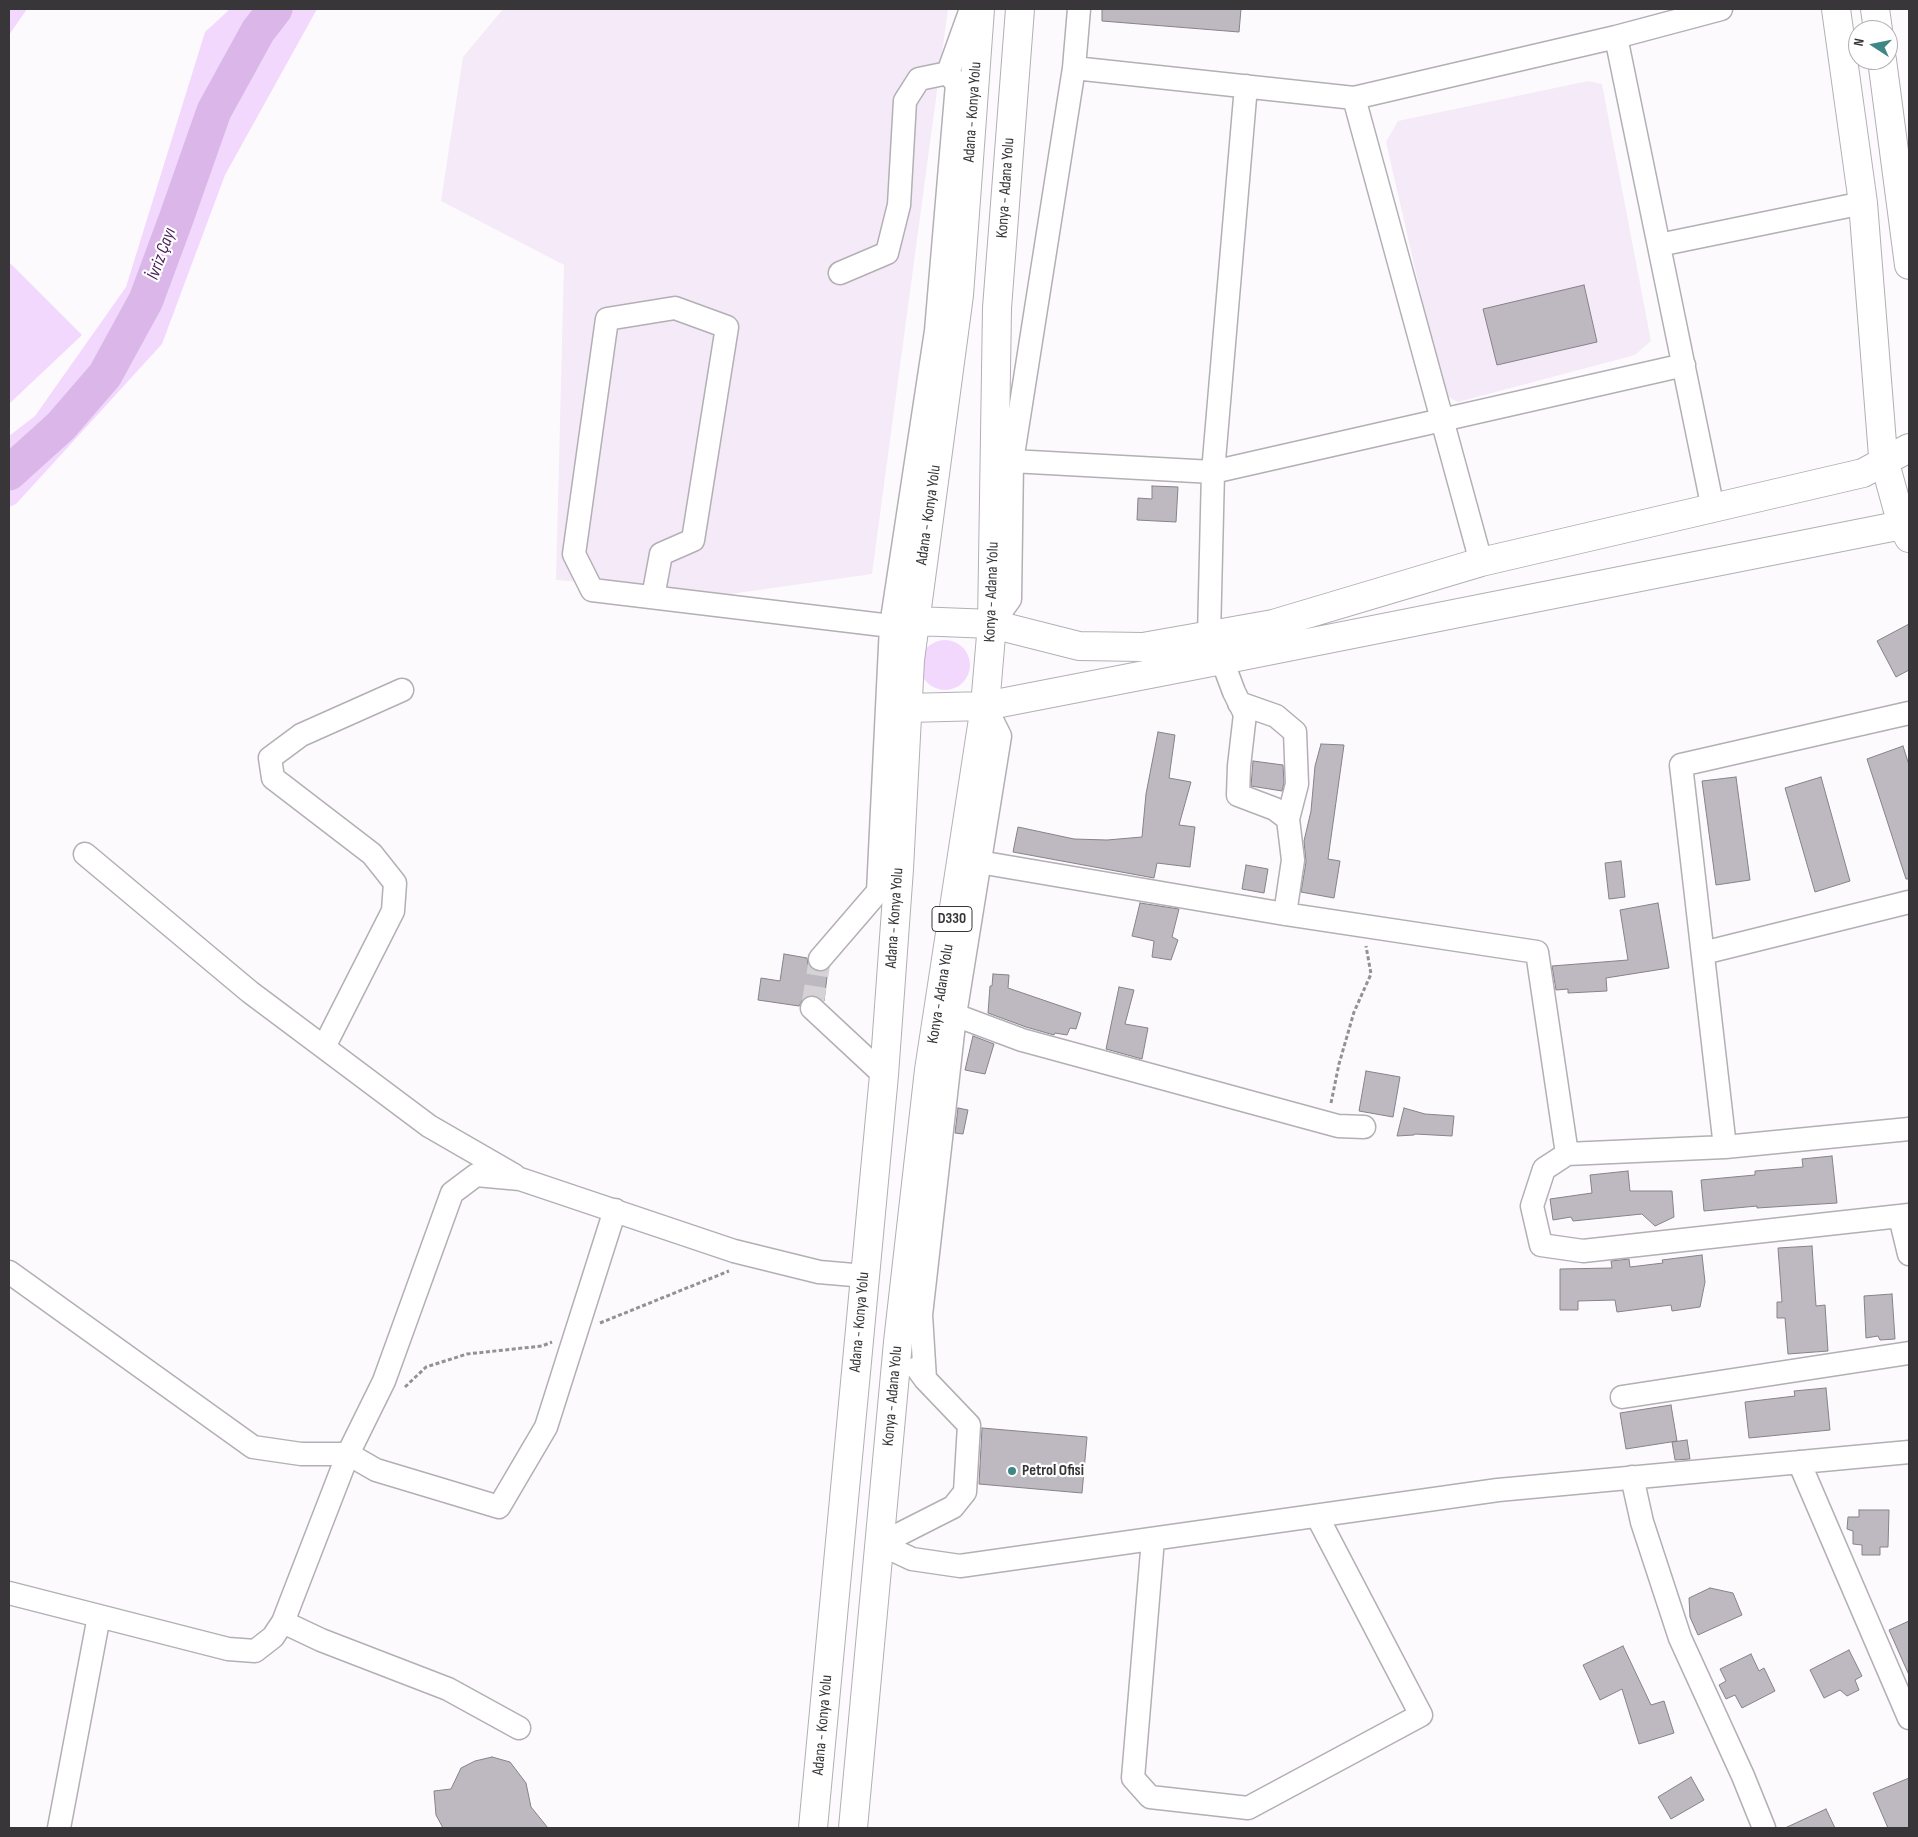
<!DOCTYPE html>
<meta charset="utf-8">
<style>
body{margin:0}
#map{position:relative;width:1918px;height:1837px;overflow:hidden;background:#fdfafe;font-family:"Sofia Sans Condensed",sans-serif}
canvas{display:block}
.frame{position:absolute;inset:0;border:10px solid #383639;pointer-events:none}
.north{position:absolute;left:1848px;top:20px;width:50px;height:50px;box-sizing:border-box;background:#fff;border:1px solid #afafb0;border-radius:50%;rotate:281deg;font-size:14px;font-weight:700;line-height:20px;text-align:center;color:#383639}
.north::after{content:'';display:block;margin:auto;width:18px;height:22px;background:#3f8784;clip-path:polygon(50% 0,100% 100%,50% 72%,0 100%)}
</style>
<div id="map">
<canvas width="1918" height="1837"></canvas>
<div class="frame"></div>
<div class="north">N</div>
</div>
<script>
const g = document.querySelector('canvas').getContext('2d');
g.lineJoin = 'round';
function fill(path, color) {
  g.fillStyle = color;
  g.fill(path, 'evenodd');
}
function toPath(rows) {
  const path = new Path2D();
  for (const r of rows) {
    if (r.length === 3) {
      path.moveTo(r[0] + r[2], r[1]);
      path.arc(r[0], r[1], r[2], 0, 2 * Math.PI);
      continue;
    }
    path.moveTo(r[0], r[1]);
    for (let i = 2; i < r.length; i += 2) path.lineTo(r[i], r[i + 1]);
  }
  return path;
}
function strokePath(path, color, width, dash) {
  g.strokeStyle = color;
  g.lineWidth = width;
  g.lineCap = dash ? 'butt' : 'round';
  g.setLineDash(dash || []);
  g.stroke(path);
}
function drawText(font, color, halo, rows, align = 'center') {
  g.font = font + ' "Sofia Sans Condensed",sans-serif';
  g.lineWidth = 4.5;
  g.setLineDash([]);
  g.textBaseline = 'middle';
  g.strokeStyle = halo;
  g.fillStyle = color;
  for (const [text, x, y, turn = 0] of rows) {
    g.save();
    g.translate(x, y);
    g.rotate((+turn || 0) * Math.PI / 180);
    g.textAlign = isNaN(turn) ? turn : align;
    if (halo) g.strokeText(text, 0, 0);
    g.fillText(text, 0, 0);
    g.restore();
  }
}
fill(toPath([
 [503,9,948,9,872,574,730,594,556,580,564,265,441,201,463,57],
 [1588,81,1602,84,1651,341,1635,355,1458,402,1444,395,1386,142,1398,121]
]), '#f4eaf8');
fill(toPath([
 [9,9,27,9,9,35],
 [230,9,317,9,225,175,162,344,16,504,9,507,9,436,35,416,126,287,205,32],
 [9,262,82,335,9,404],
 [945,665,25]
]), '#f2d8fd');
strokePath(toPath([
 [9,473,61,426,105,375,146,300,176,219,214,111,258,31,275,9]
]), '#dab7e8', 35);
const building = toPath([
 [1102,9,1241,9,1239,32,1102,21,1102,9],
 [1584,285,1597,342,1497,365,1483,309,1584,285],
 [1152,486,1178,487,1176,522,1137,520,1138,498,1152,499,1152,486],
 [1909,624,1909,670,1896,677,1877,641,1909,624],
 [1158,732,1175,735,1169,778,1191,782,1179,825,1195,827,1190,867,1157,863,1154,878,1013,852,1018,827,1074,839,1107,840,1142,837,1146,794,1158,732],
 [1321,744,1344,745,1328,859,1340,861,1334,898,1301,892,1306,862,1304,841,1311,811,1315,766,1321,744],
 [1903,746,1909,765,1909,879,1906,879,1867,759,1903,746],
 [1253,761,1283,765,1284,783,1282,791,1251,786,1253,761],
 [1736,777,1750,880,1716,885,1702,781,1736,777],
 [1821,777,1850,881,1815,892,1785,788,1821,777],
 [1621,861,1625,897,1609,899,1605,863,1621,861],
 [1246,865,1268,869,1264,893,1242,889,1246,865],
 [1140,903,1179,909,1172,937,1178,940,1171,960,1152,957,1154,941,1132,936,1140,903],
 [1658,903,1669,968,1606,978,1607,991,1568,993,1568,989,1556,990,1552,966,1628,960,1620,910,1658,903],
 [784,954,807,958,808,964,811,969,817,972,824,971,828,969,824,1001,814,995,808,996,803,999,799,1006,758,1000,761,978,780,981,784,954],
 [993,974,1009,975,1008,988,1081,1013,1076,1029,1070,1028,1067,1035,1055,1033,1054,1035,1026,1027,988,1013,990,986,992,986,993,974],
 [1119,987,1134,990,1125,1024,1148,1028,1142,1059,1106,1049,1119,987],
 [973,1036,994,1044,985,1074,965,1070,973,1036],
 [1366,1071,1400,1077,1393,1117,1359,1111,1366,1071],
 [958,1108,968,1110,963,1134,955,1133,958,1108],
 [1404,1108,1425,1114,1454,1116,1452,1136,1415,1134,1414,1135,1397,1136,1404,1108],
 [1832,1156,1837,1203,1757,1208,1757,1206,1704,1211,1701,1180,1755,1175,1755,1171,1803,1167,1802,1159,1832,1156],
 [1628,1171,1630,1191,1672,1191,1674,1217,1655,1226,1642,1214,1573,1221,1571,1217,1553,1220,1550,1199,1592,1193,1590,1175,1628,1171],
 [1812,1246,1816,1306,1825,1305,1828,1351,1788,1354,1785,1318,1777,1318,1777,1302,1782,1302,1778,1248,1812,1246],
 [1702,1255,1705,1282,1700,1307,1672,1311,1671,1305,1617,1312,1615,1300,1578,1301,1578,1310,1560,1310,1560,1269,1612,1268,1611,1261,1629,1259,1630,1267,1663,1263,1662,1260,1702,1255],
 [1892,1294,1895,1339,1880,1340,1878,1336,1866,1338,1864,1296,1892,1294],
 [1826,1388,1830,1430,1749,1438,1745,1402,1795,1396,1794,1391,1826,1388],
 [1671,1405,1677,1441,1626,1449,1620,1413,1671,1405],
 [982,1428,1087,1437,1082,1493,979,1484,982,1428],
 [1687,1440,1690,1459,1675,1460,1672,1442,1687,1440],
 [1859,1510,1889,1510,1888,1547,1880,1547,1880,1555,1862,1555,1862,1545,1853,1544,1853,1531,1847,1529,1848,1517,1859,1517,1859,1510],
 [1710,1588,1733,1593,1742,1615,1698,1635,1690,1617,1689,1598,1710,1588],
 [1909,1621,1909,1675,1889,1630,1909,1621],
 [1623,1646,1651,1705,1664,1701,1674,1733,1639,1744,1622,1689,1600,1700,1583,1665,1623,1646],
 [1849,1650,1862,1676,1855,1680,1859,1690,1847,1696,1840,1690,1824,1698,1810,1670,1849,1650],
 [1751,1654,1759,1671,1764,1668,1775,1691,1742,1708,1735,1695,1726,1699,1719,1685,1726,1681,1720,1669,1751,1654],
 [492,1757,510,1762,526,1783,531,1807,548,1828,443,1828,436,1815,434,1791,451,1789,461,1768,475,1761,492,1757],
 [1691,1777,1704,1800,1671,1819,1658,1797,1691,1777],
 [1909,1778,1909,1828,1888,1828,1873,1793,1909,1778],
 [1826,1809,1835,1828,1785,1828,1826,1809]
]);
fill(building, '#beb9c0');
strokePath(building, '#878289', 1);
strokePath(toPath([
 [812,1008,820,959]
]), '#d6d3d7', 22, [22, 11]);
const minor = toPath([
 [1616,37,1713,509],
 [1074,68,1354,98,1616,37,1721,9],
 [948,73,971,9],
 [1354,98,1481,562],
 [1659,245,1863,203],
 [840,273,887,253,899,205,905,101,919,79,948,73,957,84,936,331,891,626,878,892],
 [1012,461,1213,472,1684,365],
 [653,597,661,554,693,540,727,327,675,308,607,319,574,554,592,590,891,626],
 [992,624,1010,599,1012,461,1074,68,1079,9],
 [1209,636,1213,472,1246,86],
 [1222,660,1234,692,1245,714,1239,766,1238,795,1275,809,1288,819,1293,860,1285,914],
 [1239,703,1276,716,1295,732,1297,784,1288,819],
 [85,854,250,992,429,1126,514,1175],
 [979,862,1285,914,1537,952,1567,1154,1544,1169,1532,1206,1541,1245,1583,1251,1909,1215],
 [1703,953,1909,902],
 [820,959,888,880],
 [812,1008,884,1075],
 [955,1015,1022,1040,1338,1126,1364,1127],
 [324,1047,393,911,395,883,372,854,273,778,270,758,301,735,402,690],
 [1725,1147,1681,765,1909,713],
 [1567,1154,1725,1147,1909,1129],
 [1900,1217,1909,1254],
 [9,1272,253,1447,301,1454,348,1454,376,1470,499,1507,546,1427,615,1210],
 [925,1379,921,1315,955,1015,1000,736,985,706],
 [1622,1397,1909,1353],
 [1799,1462,1909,1718],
 [1632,1477,1642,1522,1680,1638,1743,1776,1764,1828],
 [1153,1539,1133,1778,1150,1797,1248,1808,1421,1715,1317,1516],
 [880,1544,912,1559,960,1566,1498,1490,1909,1452],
 [880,1544,953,1507,965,1492,969,1425,925,1379,917,1368],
 [9,1593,228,1649,255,1651,273,1637,283,1622,348,1454,384,1381,452,1193,476,1175,520,1179,734,1251,819,1272,865,1276],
 [283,1622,321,1640,448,1689,519,1728],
 [59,1828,99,1616]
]);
const major = toPath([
 [1836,9,1863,203,1883,456,1902,525,1909,538],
 [1875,9,1878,30],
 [1882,60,1909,265],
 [992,624,1079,646,1143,647,1273,624,1481,562,1863,473,1909,448],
 [985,706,1222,660,1902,525,1909,526]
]);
const highway = toPath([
 [915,621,992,624],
 [907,708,985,706],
 [813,1828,884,1075,899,869,910,660,959,295,980,9],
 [853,1828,898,1342,929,1070,985,706,992,624,997,308,1020,9]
]);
strokePath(minor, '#b3afb5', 25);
strokePath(major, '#b3afb5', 30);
strokePath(highway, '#b3afb5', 30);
strokePath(toPath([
 [1331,1103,1339,1064,1354,1012,1371,974,1366,946],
 [600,1323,729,1271],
 [405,1387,426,1367,467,1354,542,1346,552,1342]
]), '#939194', 3, [4, 2.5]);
strokePath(minor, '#fff', 22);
strokePath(major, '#fff', 28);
strokePath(highway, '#fff', 28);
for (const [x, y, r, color] of [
 [1012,1471,5,"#3f8784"]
]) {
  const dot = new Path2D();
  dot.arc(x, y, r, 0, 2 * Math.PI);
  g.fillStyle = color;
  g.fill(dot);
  strokePath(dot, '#fff', 2);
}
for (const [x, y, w] of [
 [952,919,40]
]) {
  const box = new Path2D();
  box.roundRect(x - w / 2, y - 12.5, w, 25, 4);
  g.fillStyle = '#fff';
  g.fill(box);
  strokePath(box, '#383639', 1);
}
drawText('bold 15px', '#383639', null, [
 ["D330",952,919]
]);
drawText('16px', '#383639', '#fff', [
 ["Adana - Konya Yolu",973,112,-86],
 ["Konya - Adana Yolu",1006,188,-86],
 ["Adana - Konya Yolu",929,515,-82],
 ["Konya - Adana Yolu",992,592,-88],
 ["Adana - Konya Yolu",895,918,-86],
 ["Konya - Adana Yolu",941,994,-81],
 ["Adana - Konya Yolu",860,1322,-85],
 ["Konya - Adana Yolu",893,1396,-85],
 ["Adana - Konya Yolu",823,1725,-85]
]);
drawText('bold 16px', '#383639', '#fff', [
 ["Petrol Ofisi",1022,1471]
], 'left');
drawText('italic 18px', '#4b215b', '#fff', [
 ["İvriz Çayı",162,254,-70]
]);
</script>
